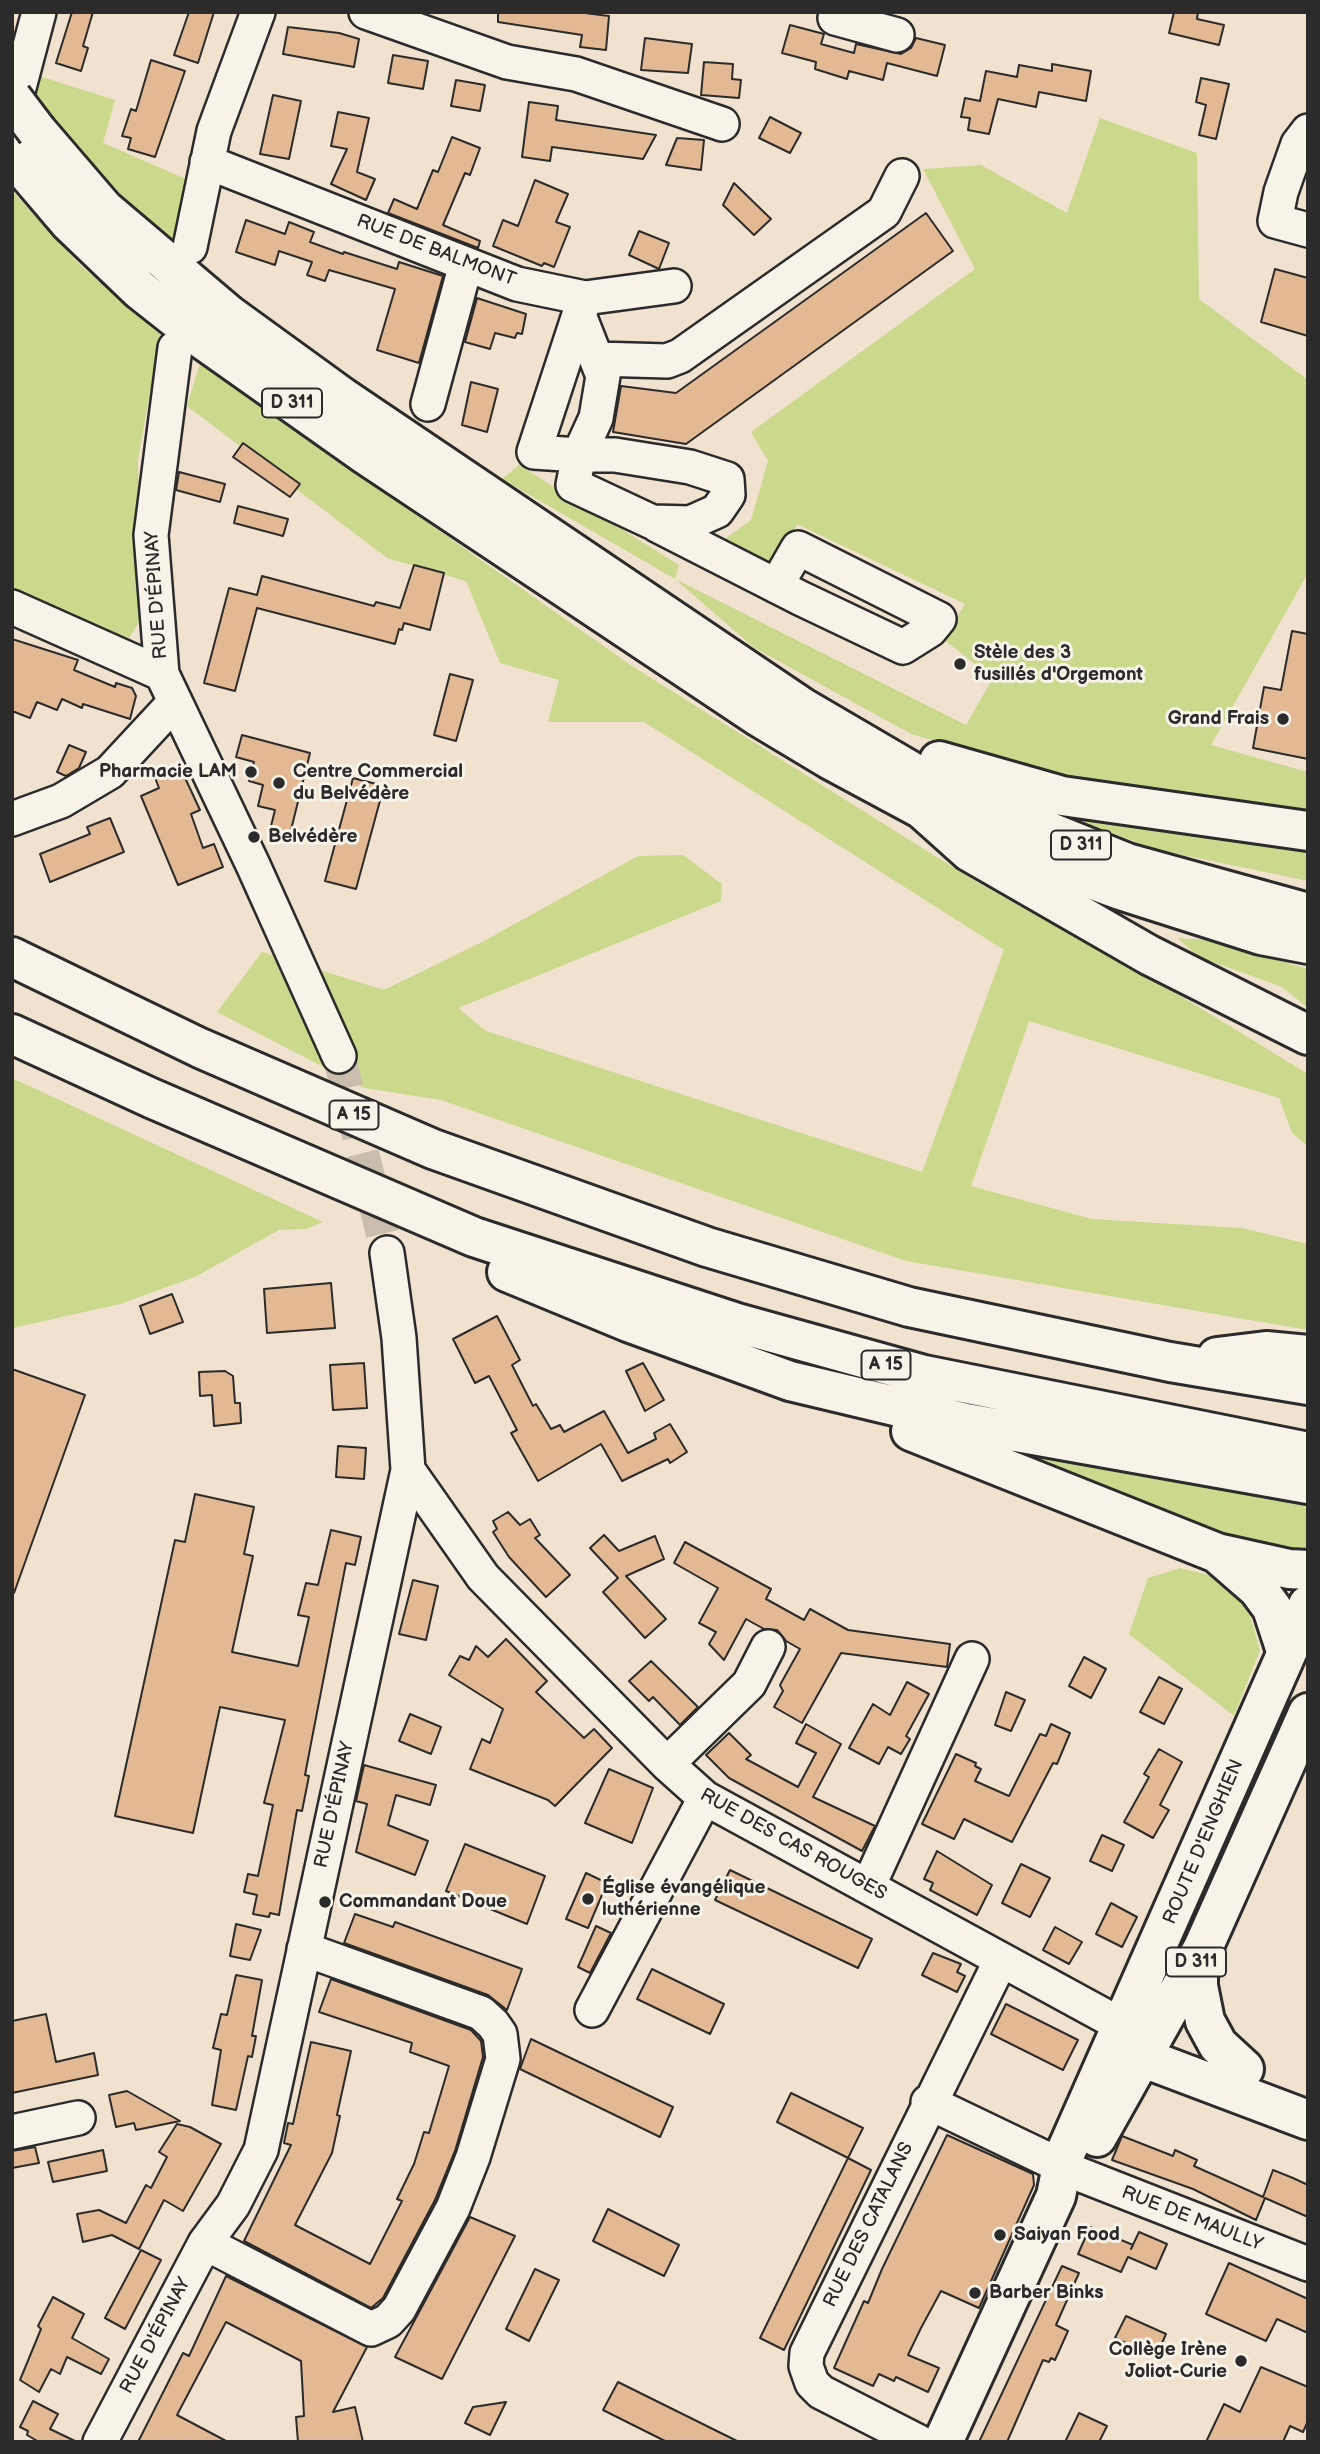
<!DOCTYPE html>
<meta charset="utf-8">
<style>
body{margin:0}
#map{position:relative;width:1320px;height:2454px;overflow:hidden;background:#f1e2cf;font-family:"Balsamiq Sans",sans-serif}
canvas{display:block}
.frame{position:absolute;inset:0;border:14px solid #2b2b2b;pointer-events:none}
</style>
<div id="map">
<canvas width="1320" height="2454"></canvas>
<div class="frame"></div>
</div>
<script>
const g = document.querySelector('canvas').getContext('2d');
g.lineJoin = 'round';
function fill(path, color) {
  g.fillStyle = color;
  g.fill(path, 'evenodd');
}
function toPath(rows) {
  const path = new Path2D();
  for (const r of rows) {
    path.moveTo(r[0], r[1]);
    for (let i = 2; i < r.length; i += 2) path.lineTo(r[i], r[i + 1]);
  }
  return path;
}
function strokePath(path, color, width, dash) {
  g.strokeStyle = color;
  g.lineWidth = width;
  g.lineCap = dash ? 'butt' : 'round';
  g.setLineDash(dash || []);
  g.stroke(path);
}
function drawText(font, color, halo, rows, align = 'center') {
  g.font = font + ' "Balsamiq Sans",sans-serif';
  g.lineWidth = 6;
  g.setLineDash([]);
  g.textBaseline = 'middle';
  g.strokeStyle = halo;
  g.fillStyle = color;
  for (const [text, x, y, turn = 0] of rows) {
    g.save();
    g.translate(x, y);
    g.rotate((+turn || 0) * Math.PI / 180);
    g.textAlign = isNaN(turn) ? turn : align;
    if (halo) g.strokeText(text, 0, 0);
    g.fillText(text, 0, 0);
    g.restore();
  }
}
fill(toPath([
 [36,75,115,100,103,143,186,179,178,245,163,238,121,204,34,102],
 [1100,118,1197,153,1199,299,1308,380,1308,573,1211,745,1308,772,1308,819,1182,801,1025,767,911,734,753,647,675,579,502,479,519,465,679,565,675,579,966,725,993,678,943,639,965,604,797,524,773,574,718,544,751,520,768,461,751,432,975,269,923,169,981,165,1067,213],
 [12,191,79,264,160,334,138,460,141,619,129,638,12,592],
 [200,363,632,666,975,881,1184,998,1308,1074,1308,1146,1292,1133,1279,1098,1029,1021,971,1186,1092,1219,1242,1228,1308,1244,1308,1330,906,1261,441,1100,364,1088,217,1012,262,952,384,990,482,942,638,856,683,855,722,884,721,901,458,1008,486,1031,922,1172,1004,950,644,722,548,722,559,680,500,663,466,581,387,558,187,406],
 [1037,804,1308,841,1308,881,1154,849],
 [1177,938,1211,940,1308,969,1308,1008,1282,987,1199,957],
 [12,1078,323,1222,306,1229,279,1230,195,1277,120,1304,13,1328],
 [1007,1451,1308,1504,1308,1551,1282,1562],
 [1180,1568,1221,1578,1247,1605,1260,1650,1234,1716,1129,1634,1148,1578]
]), '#cbd98d');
const building = toPath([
 [72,12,93,12,83,46,88,48,81,71,56,63,72,12],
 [189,12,214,12,198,63,174,55,189,12],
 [498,12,577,12,609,16,606,50,580,47,582,35,498,22,498,12],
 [1174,12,1198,12,1197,19,1224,25,1219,45,1169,33,1174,12],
 [790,25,824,34,821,44,854,53,856,44,901,54,911,48,916,38,945,45,937,76,887,63,883,80,849,71,847,79,815,69,816,62,782,53,790,25],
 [288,27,339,33,359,39,354,67,283,54,288,27],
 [645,38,692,44,688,73,641,70,645,38],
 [393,55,428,61,423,89,388,83,393,55],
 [151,60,185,71,155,157,128,149,131,138,122,136,131,109,136,111,151,60],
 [704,62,733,64,732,79,741,80,739,98,701,95,704,62],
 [1052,64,1091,71,1086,101,1039,92,1036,107,998,99,989,134,968,130,970,118,961,117,965,98,980,101,986,71,1017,77,1019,65,1052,71,1052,64],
 [1201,78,1229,84,1216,139,1199,135,1206,105,1196,102,1201,78],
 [456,80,485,85,480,111,451,106,456,80],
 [273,95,301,101,289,159,260,154,273,95],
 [529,102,558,106,556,120,656,135,643,159,552,147,550,161,522,157,529,102],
 [338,112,369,118,357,172,375,179,366,200,331,184,347,149,331,146,338,112],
 [770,117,801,133,790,153,759,138,770,117],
 [452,137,480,148,470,175,465,173,443,225,480,241,478,248,388,213,394,199,417,209,433,170,438,172,452,137],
 [677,138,704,140,701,170,666,165,677,138],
 [535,180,568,194,556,222,570,227,554,267,544,263,542,266,493,246,503,220,518,226,535,180],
 [734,183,771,219,754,235,723,205,734,183],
 [926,213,953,251,686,444,613,432,621,386,676,393,926,213],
 [246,220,285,234,289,222,314,232,310,242,343,254,344,252,397,269,399,262,443,276,419,363,377,350,395,289,329,270,325,281,307,275,312,262,279,251,275,265,236,252,246,220],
 [639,231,669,243,659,269,629,255,639,231],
 [1275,269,1308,278,1308,336,1261,322,1275,269],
 [477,298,526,314,522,334,517,333,515,338,495,333,490,349,465,342,477,298],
 [471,382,498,389,487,432,462,425,471,382],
 [243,443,300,484,290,497,233,457,243,443],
 [179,472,225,484,220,502,176,490,179,472],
 [238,506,288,519,283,536,234,523,238,506],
 [414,565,444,573,430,630,404,623,402,630,399,629,395,644,257,608,235,691,204,683,229,588,257,595,262,576,374,606,376,602,400,608,414,565],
 [1292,631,1308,634,1308,759,1253,748,1264,687,1281,690,1292,631],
 [12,639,78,660,74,670,115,687,116,683,132,688,136,696,130,719,83,704,82,708,62,699,57,710,37,702,30,718,12,711,12,639],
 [450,674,473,680,456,741,434,735,450,674],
 [242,735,310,753,290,834,270,830,275,810,258,806,263,785,249,781,254,762,236,757,242,735],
 [69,745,86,752,79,768,66,776,57,772,69,745],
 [180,767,200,810,191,814,203,848,214,844,223,867,178,885,141,796,159,788,155,778,180,767],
 [353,778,384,786,356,889,325,881,353,778],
 [110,818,124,852,50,882,40,854,90,834,87,827,110,818],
 [331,1283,335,1328,267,1333,264,1289,331,1283],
 [172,1294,183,1322,150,1334,140,1306,172,1294],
 [497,1316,520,1360,512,1365,533,1406,536,1404,551,1429,560,1425,564,1432,604,1411,628,1453,656,1439,654,1433,670,1424,687,1452,670,1463,668,1459,622,1481,601,1444,538,1481,511,1433,517,1430,489,1376,475,1383,453,1339,497,1316],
 [364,1363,367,1408,333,1410,330,1365,364,1363],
 [643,1363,664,1400,645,1411,626,1371,643,1363],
 [12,1369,85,1395,14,1593,12,1593,12,1369],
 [225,1371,233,1376,235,1403,240,1403,241,1423,214,1426,212,1395,200,1396,199,1372,225,1371],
 [338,1446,366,1448,364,1479,336,1477,338,1446],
 [195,1494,254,1507,244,1554,253,1556,232,1652,298,1666,309,1617,298,1615,306,1583,318,1585,331,1530,361,1537,355,1565,346,1563,313,1733,305,1775,309,1776,302,1811,297,1810,279,1915,270,1913,269,1917,253,1914,257,1895,244,1892,248,1874,258,1876,273,1805,264,1803,285,1720,220,1707,193,1833,115,1816,175,1540,185,1542,195,1494],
 [508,1512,520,1525,530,1519,540,1535,535,1538,570,1575,546,1597,509,1557,493,1532,497,1529,493,1521,508,1512],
 [604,1535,619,1551,655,1536,664,1559,626,1576,666,1619,645,1638,603,1592,618,1578,590,1548,604,1535],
 [685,1542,771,1589,766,1599,804,1620,810,1609,848,1630,950,1644,947,1667,841,1653,802,1723,774,1707,783,1691,780,1685,800,1649,786,1641,777,1630,764,1629,746,1619,724,1660,709,1644,716,1632,699,1623,718,1588,674,1563,685,1542],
 [413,1580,438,1586,426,1640,399,1634,413,1580],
 [506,1639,547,1681,536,1692,584,1738,594,1729,612,1748,555,1806,548,1800,470,1769,482,1739,490,1743,503,1709,449,1675,460,1656,469,1660,476,1646,488,1657,506,1639],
 [1084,1657,1106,1669,1091,1698,1069,1686,1084,1657],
 [651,1661,698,1707,680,1725,653,1697,649,1701,629,1681,651,1661],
 [1159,1677,1182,1689,1164,1724,1140,1712,1159,1677],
 [907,1682,929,1694,906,1736,910,1739,901,1754,888,1747,879,1764,849,1748,873,1704,890,1715,907,1682],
 [1006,1692,1025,1700,1011,1731,995,1725,1006,1692],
 [410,1714,441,1727,431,1754,399,1741,410,1714],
 [806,1724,841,1744,813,1797,875,1826,862,1851,729,1778,706,1755,729,1733,751,1755,746,1759,798,1787,816,1753,796,1743,806,1724],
 [1051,1724,1070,1733,1057,1764,1053,1763,1012,1842,964,1819,954,1839,922,1824,956,1754,976,1763,975,1766,981,1769,975,1781,1009,1796,1040,1734,1046,1736,1051,1724],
 [1159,1749,1182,1762,1160,1805,1169,1810,1153,1838,1124,1822,1149,1777,1144,1774,1159,1749],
 [364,1765,436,1785,430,1805,396,1795,388,1825,428,1841,415,1875,356,1852,367,1804,356,1801,364,1765],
 [609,1769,653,1788,632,1843,585,1823,609,1769],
 [1102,1835,1124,1845,1112,1871,1090,1861,1102,1835],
 [465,1844,545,1876,527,1924,446,1891,465,1844],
 [937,1851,992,1885,977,1915,930,1890,933,1883,924,1879,937,1851],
 [1021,1864,1050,1878,1030,1917,1002,1903,1021,1864],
 [730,1870,872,1939,858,1968,715,1900,730,1870],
 [586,1873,607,1883,588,1928,566,1919,586,1873],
 [1111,1903,1137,1917,1122,1947,1096,1934,1111,1903],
 [355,1914,393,1927,395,1922,522,1969,507,2010,488,1995,344,1943,355,1914],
 [236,1924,261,1930,250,1960,230,1956,236,1924],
 [596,1926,611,1933,590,1973,578,1967,596,1926],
 [1055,1927,1082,1942,1069,1964,1043,1950,1055,1927],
 [933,1953,961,1964,957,1972,965,1976,957,1992,922,1975,933,1953],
 [652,1969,724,2004,710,2034,637,1999,652,1969],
 [236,1975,262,1980,252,2036,256,2036,252,2057,248,2056,236,2110,212,2105,221,2050,213,2048,221,2014,227,2015,236,1975],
 [331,1979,471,2030,481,2041,483,2057,455,2151,435,2200,383,2298,371,2308,244,2241,291,2145,284,2143,288,2123,293,2124,311,2042,351,2051,337,2115,340,2116,332,2153,295,2225,370,2264,402,2201,397,2199,414,2164,424,2132,429,2133,449,2066,410,2052,412,2043,319,2012,331,1979],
 [1006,2004,1078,2040,1063,2070,991,2034,1006,2004],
 [46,2014,56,2062,94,2053,98,2075,12,2093,12,2021,46,2014],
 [531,2039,673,2107,660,2137,520,2069,531,2039],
 [127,2091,180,2121,136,2130,134,2123,116,2127,109,2095,127,2091],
 [791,2093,863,2128,848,2158,777,2122,791,2093],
 [177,2124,190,2127,221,2144,183,2211,164,2200,139,2249,112,2235,83,2242,77,2214,99,2210,126,2223,146,2185,151,2188,167,2157,159,2152,177,2124],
 [947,2135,1033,2174,1034,2185,979,2308,941,2291,921,2328,908,2355,939,2368,928,2392,896,2377,894,2381,879,2374,873,2386,834,2368,864,2301,868,2303,882,2269,947,2135],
 [1122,2136,1173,2156,1175,2150,1197,2160,1194,2166,1263,2197,1273,2170,1293,2178,1308,2185,1308,2217,1265,2198,1256,2220,1193,2189,1112,2160,1122,2136],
 [35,2147,39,2163,12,2168,12,2151,35,2147],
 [103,2150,107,2171,53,2182,48,2162,103,2150],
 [848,2158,871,2170,784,2350,760,2338,848,2158],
 [608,2209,679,2245,664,2276,593,2241,608,2209],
 [470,2217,515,2236,442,2379,395,2357,470,2217],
 [1090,2227,1133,2245,1131,2249,1139,2232,1167,2244,1156,2269,1128,2257,1121,2272,1078,2254,1090,2227],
 [141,2250,161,2260,125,2329,105,2318,141,2250],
 [1229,2263,1308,2299,1308,2333,1277,2319,1266,2341,1206,2314,1229,2263],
 [1062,2266,1079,2273,1056,2325,1068,2331,1055,2360,1051,2358,1049,2362,1043,2360,1007,2442,979,2442,1062,2266],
 [535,2269,559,2280,529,2341,506,2329,535,2269],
 [226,2276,367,2347,333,2412,355,2407,363,2442,298,2442,296,2417,304,2416,301,2361,226,2322,177,2415,228,2442,138,2442,183,2353,189,2356,226,2276],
 [53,2297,84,2314,72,2338,109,2359,101,2374,67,2357,60,2374,51,2369,39,2392,20,2380,41,2329,38,2326,53,2297],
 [1126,2316,1166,2334,1156,2357,1115,2338,1126,2316],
 [1261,2367,1308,2387,1308,2421,1303,2432,1290,2426,1283,2442,1206,2442,1224,2404,1240,2412,1261,2367],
 [618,2382,739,2442,667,2442,603,2410,618,2382],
 [33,2401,58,2414,50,2429,77,2442,39,2442,27,2435,28,2431,20,2427,33,2401],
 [506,2402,490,2435,465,2423,473,2407,506,2402],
 [1079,2413,1107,2426,1099,2442,1065,2442,1079,2413]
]);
fill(building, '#e3b994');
strokePath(building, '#2b2b2b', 2);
strokePath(toPath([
 [339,1056,387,1253]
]), '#c9bdae', 33, [33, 17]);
const minor = toPath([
 [366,12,507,62,576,74,722,124],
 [837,12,835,18,897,35],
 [12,114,39,12],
 [1308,131,1298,144,1281,192,1275,221,1308,230],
 [207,162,517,284,585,298,674,286],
 [190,247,214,131,258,12],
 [579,315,603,376,596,418,579,455,615,455,690,467,727,479,728,495,717,511,690,523,652,522,573,485,579,455,534,452,579,315,585,298],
 [175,348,151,535,162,674,253,865,339,1056],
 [597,359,667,361,680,356,884,212,902,176],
 [428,404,466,264],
 [657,525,800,598,903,647,930,630,939,619,798,548,776,586],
 [12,607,162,674],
 [12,819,61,801,110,772,175,702],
 [408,1470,483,1577,667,1764,705,1798,1123,2026],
 [667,1764,749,1684,768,1647],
 [868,1887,972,1659],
 [592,2010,705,1798],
 [928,2102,1076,2173,1308,2264],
 [12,2132,78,2118],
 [205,2243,371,2329,388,2321,399,2309,453,2208,473,2157,503,2059,500,2034,493,2024,481,2013,304,1949],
 [100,2442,205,2243,233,2205,261,2150,408,1470,399,1338,387,1253],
 [919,2442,821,2392,812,2383,806,2366,807,2353,1001,1960]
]);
const major = toPath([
 [37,131,104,209,229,315,342,397,803,708,914,773,1012,817,1127,863,1308,913],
 [12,155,69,222,140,290,202,339,366,455,759,717,829,759,922,809,970,852,1149,955,1308,1035],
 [939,761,1062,796,1308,831],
 [1198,1958,1198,1986,1205,2021,1218,2045,1244,2069],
 [1128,2037,1133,2050,1141,2057,1308,2120],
 [1097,2137,1203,1948,1308,1713],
 [943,2442,1056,2196,1064,2156,1308,1605]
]);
const highway = toPath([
 [922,809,1022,854,1120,890,1261,935,1308,944],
 [12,957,200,1048,433,1149,707,1247,909,1307,1170,1362,1308,1385],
 [12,1034,151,1098,474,1237,737,1323,924,1375,1308,1452],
 [507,1272,628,1322,790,1381,966,1423,1308,1484],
 [1217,1357,1266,1351,1308,1355],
 [911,1431,1217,1553,1289,1569,1308,1570],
 [1219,1555,1258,1589,1272,1608,1286,1651]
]);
strokePath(minor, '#2b2b2b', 38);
strokePath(major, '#2b2b2b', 44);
strokePath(highway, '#2b2b2b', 44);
strokePath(minor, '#f7f3e8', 33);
strokePath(major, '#f7f3e8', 38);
strokePath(highway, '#f7f3e8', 38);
const majorBridge = toPath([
 [12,98,37,131]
]);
strokePath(majorBridge, '#2b2b2b', 44, []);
strokePath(majorBridge, '#f7f3e8', 38);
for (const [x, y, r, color] of [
 [960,664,7,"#2b2b2b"],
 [1283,719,7,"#2b2b2b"],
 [251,772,7,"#2b2b2b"],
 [279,783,7,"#2b2b2b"],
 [254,837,7,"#2b2b2b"],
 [588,1899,7,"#2b2b2b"],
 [325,1902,7,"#2b2b2b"],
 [1000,2235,7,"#2b2b2b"],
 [975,2293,7,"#2b2b2b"],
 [1241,2361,7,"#2b2b2b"]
]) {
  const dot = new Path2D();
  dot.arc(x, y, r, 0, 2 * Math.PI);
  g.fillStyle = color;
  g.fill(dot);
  strokePath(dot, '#f7f3e8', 2.5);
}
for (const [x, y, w] of [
 [292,403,60],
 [1081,845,60],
 [354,1115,49],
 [886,1365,49],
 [1196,1962,60]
]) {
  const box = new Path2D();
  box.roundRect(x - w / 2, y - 14.5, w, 29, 5);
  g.fillStyle = '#f7f3e8';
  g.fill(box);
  strokePath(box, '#2b2b2b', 2);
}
drawText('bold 18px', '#2b2b2b', null, [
 ["D 311",292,403],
 ["D 311",1081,845],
 ["A 15",354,1115],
 ["A 15",886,1365],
 ["D 311",1196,1962]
]);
drawText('19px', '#2b2b2b', '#f7f3e8', [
 ["RUE DE BALMONT",436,251,21],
 ["RUE D'ÉPINAY",157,595,-94],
 ["RUE D'ÉPINAY",335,1805,-78],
 ["ROUTE D'ENGHIEN",1204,1842,-67],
 ["RUE DES CAS ROUGES",793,1845,29],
 ["RUE DE MAULLY",1192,2219,21],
 ["RUE DES CATALANS",869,2225,-64],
 ["RUE D'ÉPINAY",156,2336,-62]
]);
drawText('bold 19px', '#2b2b2b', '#f7f3e8', [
 ["Stèle des 3",974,653],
 ["fusillés d'Orgemont",974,675],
 ["Grand Frais",1269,719,"right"],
 ["Pharmacie LAM",237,772,"right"],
 ["Centre Commercial",293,772],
 ["du Belvédère",293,794],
 ["Belvédère",268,837],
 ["Église évangélique",602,1888],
 ["luthérienne",602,1910],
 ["Commandant Doue",339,1902],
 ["Saiyan Food",1014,2235],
 ["Barber Binks",989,2293],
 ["Collège Irène",1227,2350,"right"],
 ["Joliot-Curie",1227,2372,"right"]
], 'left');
</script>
